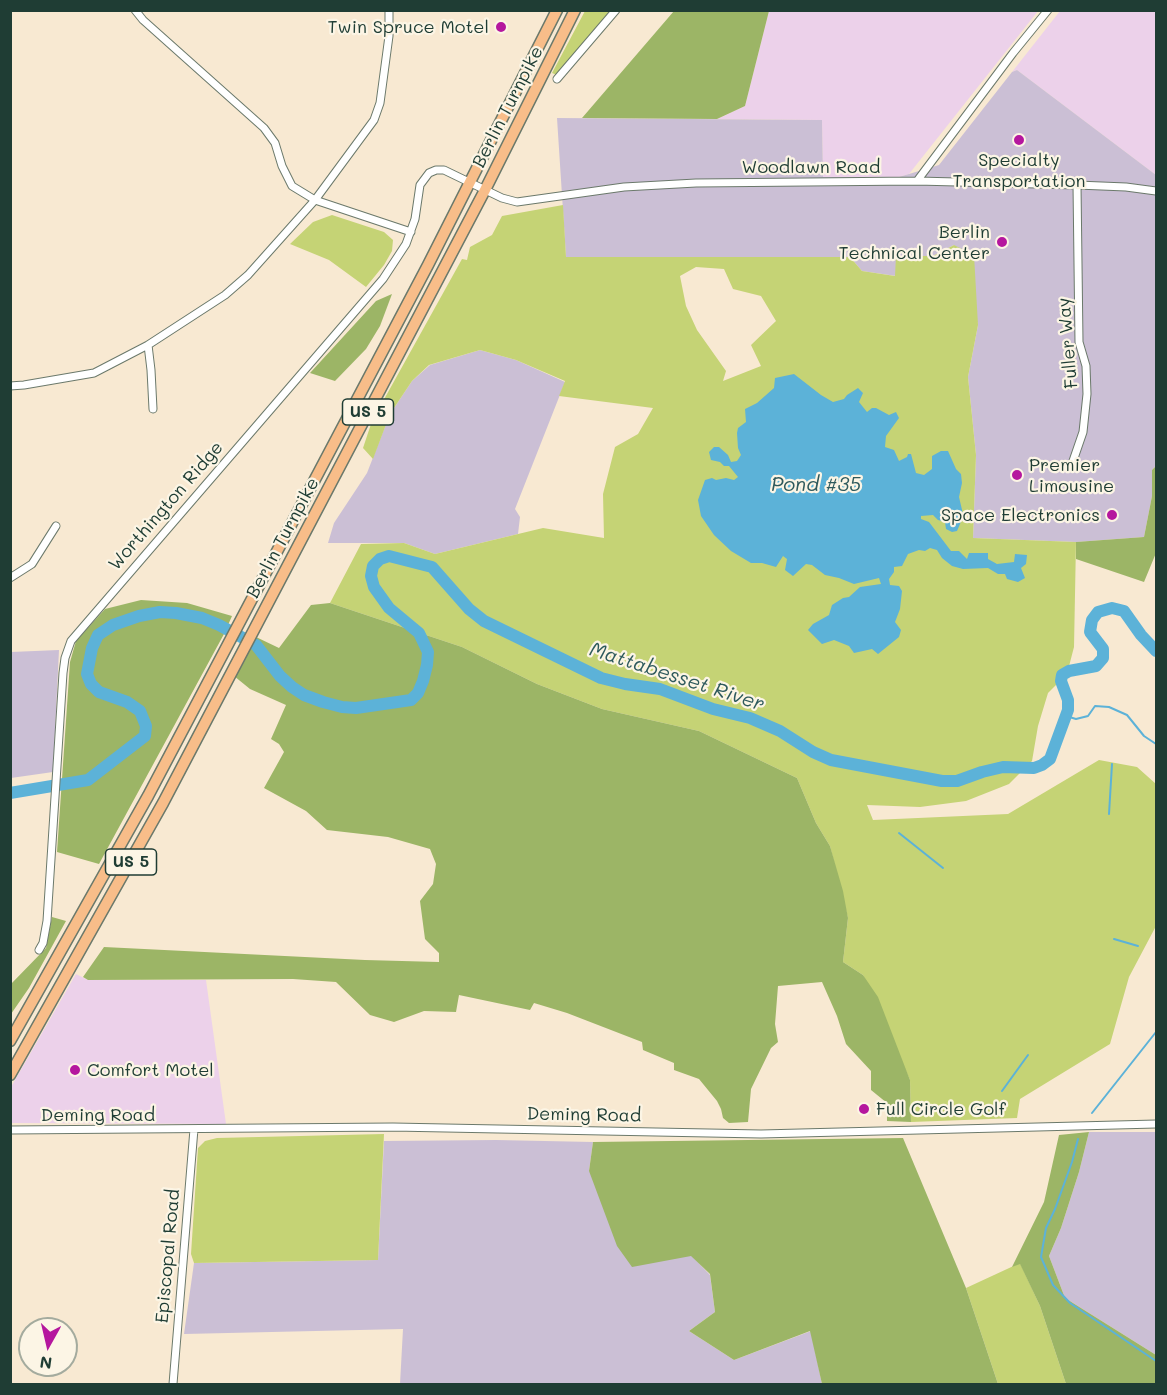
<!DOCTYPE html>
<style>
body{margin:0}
#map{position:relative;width:1167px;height:1395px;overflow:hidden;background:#f8e9d2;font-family:Mali,sans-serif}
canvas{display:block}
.frame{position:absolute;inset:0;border:12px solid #1f3d34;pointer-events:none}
.north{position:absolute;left:18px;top:1317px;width:60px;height:60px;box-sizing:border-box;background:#fcf5e5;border:2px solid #a4ab9e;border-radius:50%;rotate:188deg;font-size:16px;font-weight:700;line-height:24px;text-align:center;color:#1f3d34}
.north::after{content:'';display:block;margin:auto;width:21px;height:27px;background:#b5179e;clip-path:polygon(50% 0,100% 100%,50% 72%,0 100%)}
</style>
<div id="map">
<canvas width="1167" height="1395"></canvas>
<div class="frame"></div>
<div class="north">N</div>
</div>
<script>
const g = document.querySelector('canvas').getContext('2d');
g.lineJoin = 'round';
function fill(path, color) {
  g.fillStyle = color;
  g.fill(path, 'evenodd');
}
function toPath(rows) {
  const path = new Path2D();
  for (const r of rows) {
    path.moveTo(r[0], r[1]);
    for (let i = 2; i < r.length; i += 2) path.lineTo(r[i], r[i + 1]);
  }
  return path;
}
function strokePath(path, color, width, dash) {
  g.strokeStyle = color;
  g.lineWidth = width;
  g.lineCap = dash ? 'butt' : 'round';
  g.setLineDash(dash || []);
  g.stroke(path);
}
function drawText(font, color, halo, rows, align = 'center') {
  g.font = font + ' Mali,sans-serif';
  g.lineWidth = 4.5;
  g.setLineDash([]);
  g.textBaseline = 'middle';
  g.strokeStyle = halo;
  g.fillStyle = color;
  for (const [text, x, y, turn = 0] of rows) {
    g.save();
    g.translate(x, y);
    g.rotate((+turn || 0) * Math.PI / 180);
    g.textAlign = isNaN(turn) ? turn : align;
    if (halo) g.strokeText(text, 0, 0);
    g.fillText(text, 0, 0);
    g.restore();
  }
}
fill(toPath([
 [769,11,1038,11,909,174,899,177,823,177,822,120,717,119,745,106],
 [1060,11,1156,11,1156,175,1017,70,1012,72],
 [76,974,88,980,206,980,226,1124,11,1123,11,1087]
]), '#ecd1ea');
fill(toPath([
 [1017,70,1156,175,1156,466,1152,470,1152,496,1144,537,1076,542,973,538,976,455,968,377,978,325,954,245,933,256,896,256,896,276,862,271,850,257,566,257,557,118,822,120,823,177,899,177,939,165,1012,72],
 [480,350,516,360,565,382,515,509,520,517,518,534,435,554,404,543,328,543,334,523,367,473,390,414,412,381,430,365],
 [59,650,53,772,11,778,11,652],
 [1089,1132,1156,1132,1156,1355,1065,1298,1049,1256,1061,1228,1079,1172],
 [496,1140,593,1142,589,1171,692,1256,710,1275,715,1312,689,1331,734,1360,811,1331,822,1384,400,1384,403,1329,184,1334,194,1263,378,1260,384,1141]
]), '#cbbfd5');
fill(toPath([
 [585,11,611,11,557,75,552,73],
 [563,205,566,257,850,257,862,271,895,276,896,256,933,256,954,245,974,255,978,325,968,377,976,455,973,538,1076,542,1074,647,1067,674,1048,693,1038,726,1032,761,1009,784,966,801,920,807,867,805,873,820,1008,814,1099,760,1137,767,1156,784,1156,926,1129,977,1110,1044,1020,1099,1017,1118,911,1122,910,1080,863,975,843,962,848,918,830,846,816,823,797,778,699,731,602,709,537,684,462,647,330,603,361,544,404,543,435,554,543,528,604,538,603,494,615,447,638,434,653,408,559,396,565,381,516,360,480,350,429,365,412,381,390,414,373,459,363,448,372,421,462,259,467,260,470,247,492,235,502,216],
 [696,267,724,269,733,289,761,296,776,321,751,345,761,366,723,381,726,371,697,330,686,306,680,276],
 [332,215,384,232,393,240,392,251,384,265,366,287,329,260,290,244,313,222],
 [384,1134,378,1260,194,1263,191,1254,198,1148,205,1141,217,1138],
 [1020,1263,1040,1306,1066,1384,998,1384,966,1288]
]), '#c5d375');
fill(toPath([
 [674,11,769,11,745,106,717,119,582,118],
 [392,294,380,326,366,349,335,381,310,373,376,301],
 [1156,466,1156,553,1144,582,1076,559,1076,542,1144,537,1152,496,1152,470],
 [141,600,187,603,232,616,224,634,99,864,57,852,70,662,76,641,105,609],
 [330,603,462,647,537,684,602,709,699,731,797,778,816,823,830,846,843,891,848,918,843,962,863,975,878,997,910,1080,911,1122,887,1121,887,1103,871,1090,871,1071,846,1044,837,1016,822,982,778,986,775,1024,778,1042,771,1048,751,1089,748,1122,729,1123,723,1118,721,1109,717,1101,699,1079,674,1070,674,1063,643,1050,642,1042,567,1013,534,1003,530,1010,459,995,456,1012,424,1011,394,1022,370,1015,336,982,293,979,88,980,83,977,104,947,365,960,439,962,439,953,425,939,420,901,433,884,436,864,430,849,388,837,327,830,306,811,264,788,284,752,279,744,271,739,286,705,250,689,234,676,256,637,279,648,311,605],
 [52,917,66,921,29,988,11,1014,11,984,46,948],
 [1089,1132,1079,1172,1061,1228,1049,1256,1065,1298,1156,1355,1156,1384,1066,1384,1040,1306,1020,1264,1012,1267,1044,1202,1059,1135],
 [903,1138,966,1288,998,1384,822,1384,810,1331,734,1360,689,1331,715,1312,710,1274,691,1256,632,1267,617,1246,589,1171,593,1142]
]), '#9cb566');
fill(toPath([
 [794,374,821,395,833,402,844,399,847,395,858,388,863,393,859,402,867,412,872,408,876,408,889,415,896,412,899,418,886,436,885,447,894,450,899,461,907,457,908,454,911,454,916,473,924,475,932,469,932,456,941,451,948,451,956,469,961,474,962,483,959,497,963,514,960,524,957,531,952,532,946,529,945,522,938,520,933,515,921,516,921,519,929,522,951,551,959,551,967,559,969,553,988,553,988,559,997,564,1014,562,1015,554,1027,555,1026,564,1021,568,1025,578,1018,582,1007,579,1005,574,998,574,988,568,963,569,952,566,942,558,937,550,930,548,925,551,919,550,908,554,902,566,894,567,894,572,889,579,890,585,899,586,902,591,900,609,895,622,901,630,899,637,878,654,872,649,854,653,849,646,834,640,822,644,808,630,813,624,829,615,832,605,843,598,849,597,860,587,881,584,879,578,854,584,839,578,825,575,812,565,806,564,793,576,785,570,787,559,783,556,776,567,762,563,751,563,731,551,714,535,701,516,698,500,705,480,712,478,716,480,726,478,734,480,738,477,729,466,724,466,720,462,711,460,709,452,714,447,719,447,728,455,731,462,737,461,741,455,738,448,737,433,738,428,746,422,745,409,757,403,774,388,775,378]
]), '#5cb2d8');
strokePath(toPath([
 [1066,716,1076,719,1088,716,1095,706,1109,707,1127,715,1144,736,1156,744],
 [1109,814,1112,764],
 [899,833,943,868],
 [1114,939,1138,946],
 [1002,1091,1028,1055],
 [1092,1113,1156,1032],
 [1078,1139,1072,1162,1055,1209,1046,1228,1041,1257,1053,1285,1070,1303,1156,1361]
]), '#5cb2d8', 2);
strokePath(toPath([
 [10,793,88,780,145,736,146,726,140,711,127,702,99,692,91,684,87,674,92,648,98,635,113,625,139,616,160,612,176,613,202,618,219,625,256,645,280,676,292,687,304,695,323,702,342,707,356,708,411,700,418,693,423,681,427,665,428,652,419,633,389,608,374,587,371,576,373,566,380,559,389,556,432,567,469,609,484,621,601,678,625,684,660,689,713,709,750,718,780,731,813,752,831,760,942,781,957,781,982,772,1003,767,1034,768,1042,765,1050,759,1068,710,1068,700,1061,681,1062,675,1069,671,1096,666,1103,658,1103,649,1090,632,1092,620,1098,612,1112,608,1124,611,1141,635,1156,651]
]), '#5cb2d8', 12);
const minor = toPath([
 [135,10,143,20,264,128,275,143,282,166,292,186,315,200,411,232],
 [557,79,616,10],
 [917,181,1013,53,1048,10],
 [148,345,151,370,153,409],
 [10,386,24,385,94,373,148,345,225,295,248,275,315,200,374,120,380,103,389,36,389,10],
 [1073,461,1083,432,1087,394,1086,366,1079,342,1077,185],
 [10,578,32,564,56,526],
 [39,950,43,943,47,921,63,673,65,658,71,641,383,279,406,244,415,219,420,185,429,173,436,170,444,170,502,198,517,202,624,187,696,183,917,181,1077,185,1126,187,1156,191],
 [10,1130,393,1127,761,1134,1156,1124],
 [173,1384,194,1129]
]);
const highway = toPath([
 [10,1041,148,796,428,265,557,10],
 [10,1075,163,803,485,190,575,10]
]);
strokePath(minor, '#6b796b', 9);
strokePath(highway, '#6b796b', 13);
strokePath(minor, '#fff', 7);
strokePath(highway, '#f8bd89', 10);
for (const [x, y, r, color] of [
 [501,27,6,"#b5179e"],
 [1019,140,6,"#b5179e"],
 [1002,242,6,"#b5179e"],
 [1017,475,6,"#b5179e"],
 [1112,515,6,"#b5179e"],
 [75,1070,6,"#b5179e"],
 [864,1109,6,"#b5179e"]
]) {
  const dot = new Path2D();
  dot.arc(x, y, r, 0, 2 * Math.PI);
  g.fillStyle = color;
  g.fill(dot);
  strokePath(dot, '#fcf5e5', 2);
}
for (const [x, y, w] of [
 [368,412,51],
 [131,862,51]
]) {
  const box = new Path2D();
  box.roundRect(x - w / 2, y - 13, w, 26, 4.5);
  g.fillStyle = '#fcf5e5';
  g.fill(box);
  strokePath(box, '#1f3d34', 1.5);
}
drawText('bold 16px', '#1f3d34', null, [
 ["US 5",368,412],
 ["US 5",131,862]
]);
drawText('18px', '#1f3d34', '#fcf5e5', [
 ["Twin Spruce Motel",489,27],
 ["Specialty",1019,160,"center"],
 ["Transportation",1019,181,"center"],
 ["Berlin",990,232],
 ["Technical Center",990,253],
 ["Premier",1029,465,"left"],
 ["Limousine",1029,486,"left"],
 ["Space Electronics",1100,515],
 ["Comfort Motel",87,1070,"left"],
 ["Full Circle Golf",876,1109,"left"]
], 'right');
drawText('18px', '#1f3d34', '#fcf5e5', [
 ["Berlin Turnpike",508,107,-63],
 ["Woodlawn Road",811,167],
 ["Fuller Way",1068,343,-95],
 ["Worthington Ridge",166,506,-49],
 ["Berlin Turnpike",283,538,-62],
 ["Deming Road",98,1115],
 ["Deming Road",584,1115,1],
 ["Episcopal Road",168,1256,-85]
]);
drawText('italic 20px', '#2e5a5d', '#fcf5e5', [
 ["Pond #35",816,485],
 ["Mattabesset River",677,677,18]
]);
</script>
